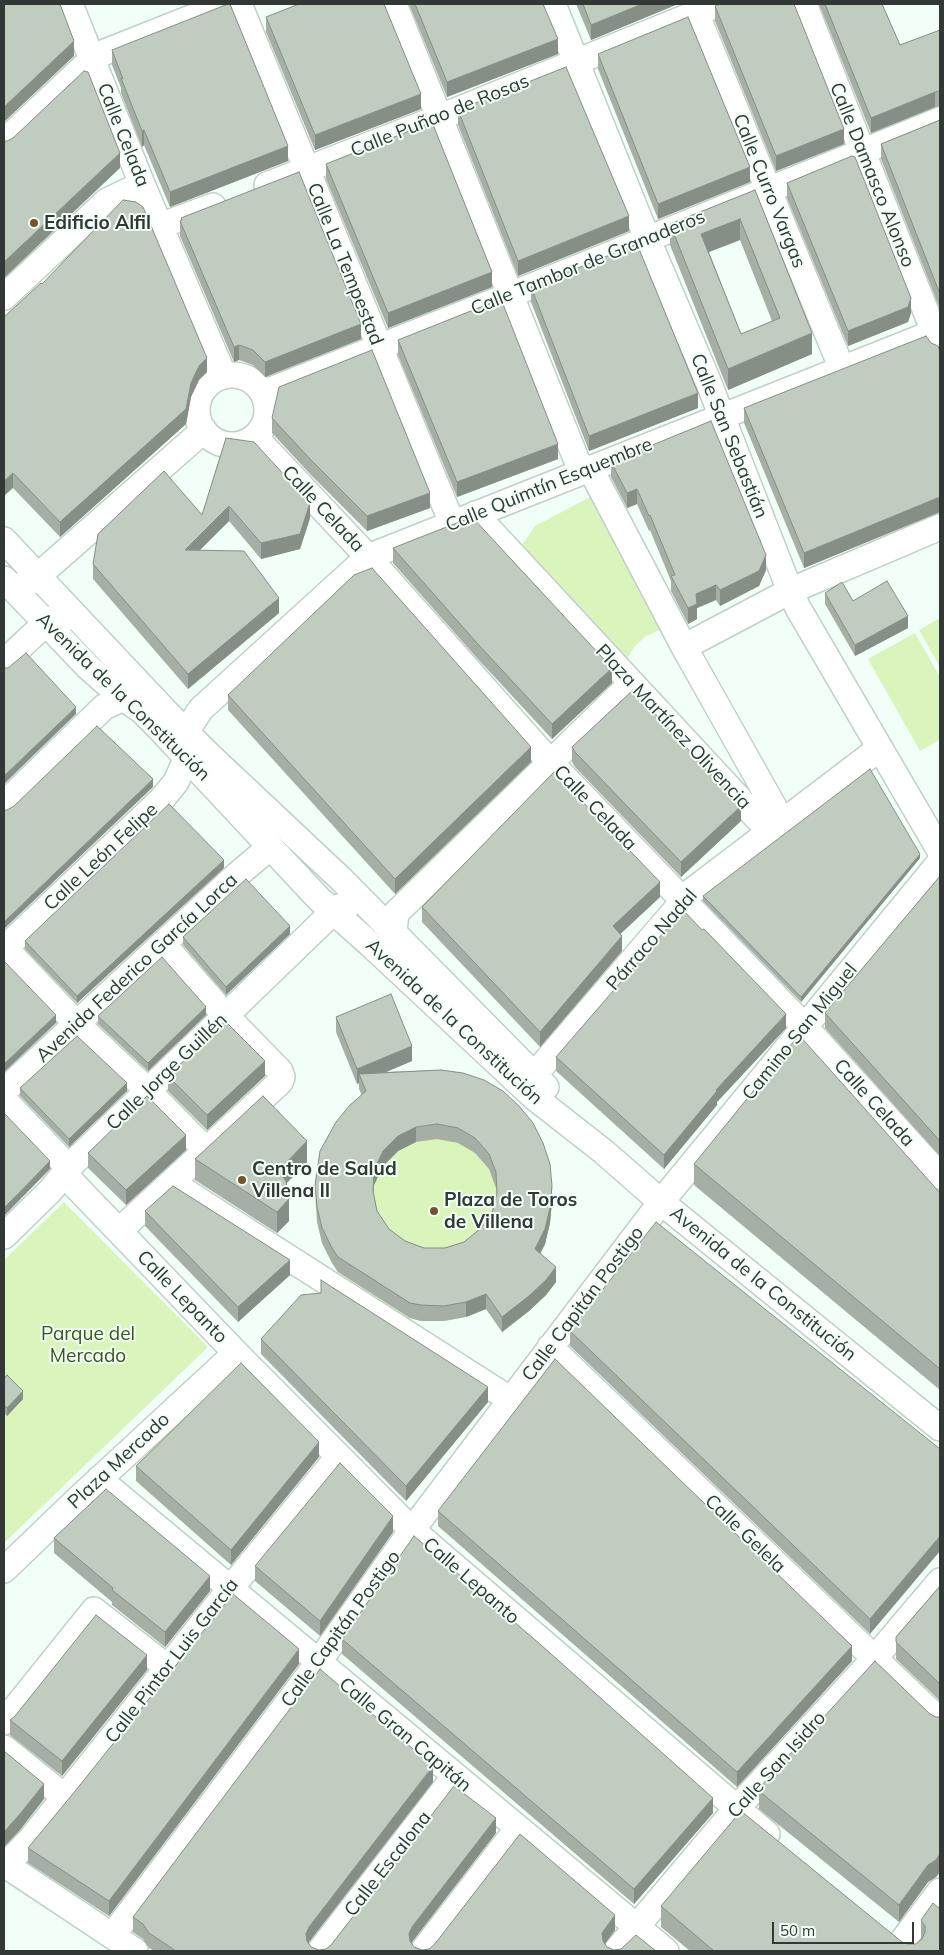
<!DOCTYPE html>
<meta charset="utf-8">
<style>
body{margin:0}
#map{position:relative;width:944px;height:1955px;overflow:hidden;background:#f1fff8;font-family:Mulish,sans-serif}
canvas{display:block}
.frame{position:absolute;inset:0;border:5px solid #323835;pointer-events:none}
.scale{position:absolute;left:772px;top:1922px;width:142px;height:22px;box-sizing:border-box;border:2px solid #323835;border-top:0;padding-left:6px;font-size:15px;line-height:18px;white-space:nowrap;color:#323835;-webkit-text-stroke:4px #f1fff8;paint-order:stroke}
</style>
<div id="map">
<canvas width="944" height="1955"></canvas>
<div class="frame"></div>
<div class="scale">50 m</div>
</div>
<script>
const g = document.querySelector('canvas').getContext('2d');
g.lineJoin = 'round';
function fill(path, color) {
  g.fillStyle = color;
  g.fill(path, 'evenodd');
}
function toPath(rows) {
  const path = new Path2D();
  for (const r of rows) {
    if (r.length === 3) {
      path.moveTo(r[0] + r[2], r[1]);
      path.arc(r[0], r[1], r[2], 0, 2 * Math.PI);
      continue;
    }
    path.moveTo(r[0], r[1]);
    for (let i = 2; i < r.length; i += 2) path.lineTo(r[i], r[i + 1]);
  }
  return path;
}
function strokePath(path, color, width, dash) {
  g.strokeStyle = color;
  g.lineWidth = width;
  g.lineCap = dash ? 'butt' : 'round';
  g.setLineDash(dash || []);
  g.stroke(path);
}
function drawText(font, color, halo, rows, align = 'center') {
  g.font = font + ' Mulish,sans-serif';
  g.lineWidth = 4;
  g.setLineDash([]);
  g.textBaseline = 'middle';
  g.strokeStyle = halo;
  g.fillStyle = color;
  for (const [text, x, y, turn = 0] of rows) {
    g.save();
    g.translate(x, y);
    g.rotate((+turn || 0) * Math.PI / 180);
    g.textAlign = isNaN(turn) ? turn : align;
    if (halo) g.strokeText(text, 0, 0);
    g.fillText(text, 0, 0);
    g.restore();
  }
}
fill(toPath([
 [594,495,667,627,646,636,634,647,627,659,613,650,518,551,535,526],
 [940,618,940,667,919,630],
 [915,633,940,677,940,740,920,751,868,659],
 [367,1106,550,1179,552,1201,550,1223,545,1244,535,1264,556,1282,546,1295,529,1311,502,1332,486,1309,466,1317,444,1321,421,1321,400,1316,344,1281,332,1263,322,1243,317,1222,315,1200],
 [64,1202,208,1347,4,1543,4,1260]
]), '#dbf4bc');
const minor = toPath([
 [70,4,142,184,224,376],
 [239,4,452,523],
 [394,4,581,471],
 [553,4,647,238,708,381,790,591,798,608,940,851],
 [804,4,940,347],
 [696,13,842,369],
 [4,142,92,59,105,52,226,4],
 [267,185,438,118,719,4],
 [160,226,213,206],
 [4,297,107,201,142,184],
 [232,410,35],
 [263,393,510,295,940,120],
 [255,437,368,557,550,762,804,1026,940,1176],
 [475,514,758,819,774,807,684,647,590,468],
 [4,540,168,714,209,755,342,880,546,1087],
 [4,579,88,667,123,698,141,710,158,727,319,899,371,945,535,1098,604,1152,661,1202,940,1428],
 [26,582,32,581,39,575,204,430],
 [684,647,790,591,940,527],
 [4,662,46,623,54,618,62,620],
 [4,804,104,707,123,698],
 [394,932,396,913,632,683],
 [4,947,77,1024,142,1085,207,1151],
 [4,949,162,799,176,782,187,757,186,747,191,724,201,709,368,557,940,330],
 [535,1074,692,891,880,748],
 [4,1091,236,876,263,853,273,850],
 [4,1100,69,1168],
 [64,1174,236,1353,412,1530,767,1834],
 [172,1183,511,1400],
 [119,1231,280,1082,282,1077,280,1071,225,1015,163,944],
 [4,1236,50,1191,75,1161,333,912,339,907,348,905],
 [550,1347,940,1721],
 [99,1479,666,1951],
 [4,1570,79,1498,236,1353],
 [4,1722,94,1610,167,1667],
 [4,1748,65,1797],
 [4,1864,135,1951],
 [6,1865,31,1839,230,1589,338,1457],
 [112,1936,318,1663,412,1530,661,1202,940,862],
 [901,1943,940,1891],
 [320,1951,455,1776],
 [423,1951,518,1828],
 [616,1951,736,1809,874,1659,940,1581]
]);
strokePath(minor, '#c0d0c8', 28);
strokePath(minor, '#fff', 25);
fill(toPath([
 [409,4,543,4,558,54,447,97],
 [576,4,678,4,591,40],
 [819,4,882,4,900,45,940,30,940,106,935,107,871,133],
 [715,6,844,144,776,171,715,21],
 [266,17,421,109,315,150,266,32],
 [112,50,288,161,170,207,144,145,142,147,121,93,121,88,112,65],
 [598,54,750,182,658,219,598,69],
 [458,110,629,231,518,276,458,125],
 [940,120,940,309,881,159,881,144],
 [326,164,492,287,388,328,326,179],
 [787,183,911,313,908,322,848,346,787,198],
 [755,190,812,354,728,390,670,245,670,224],
 [740,240,772,321,741,334,709,252],
 [181,218,361,339,265,377,253,365,239,360,234,362,180,236,180,221,181,221],
 [531,287,698,408,589,451,531,302],
 [4,317,207,372,199,380,191,397,186,424,60,537,13,488],
 [398,340,558,459,457,497,398,355],
 [931,343,940,352,940,512,804,568,744,423,744,408],
 [272,418,430,508,367,531,311,475,272,433],
 [226,438,310,518,300,549,261,559,229,521,200,550,279,613,188,689,93,579,93,564,202,515],
 [611,462,766,570,759,586,720,606,716,600,697,608,697,619,688,624,671,591,671,581,650,530,649,531,637,504,627,508,611,477],
 [393,548,612,683,552,739,476,657,393,563],
 [825,593,853,601,908,628,855,656,825,604],
 [228,695,531,762,395,894,228,710],
 [572,747,741,821,681,877,575,767,572,762],
 [920,858,801,1002,703,901,703,896],
 [224,868,77,1003,25,949,25,941],
 [940,876,940,1156,825,1028,825,1013],
 [660,897,620,934,622,951,540,1047,422,922,422,907],
 [290,934,226,995,183,945,183,937],
 [206,1015,148,1071,98,1024,98,1016],
 [336,1017,412,1061,385,1072,441,1070,552,1201,550,1223,545,1244,540,1254,556,1282,546,1295,529,1311,502,1332,486,1309,466,1317,444,1321,421,1321,410,1318,338,1272,332,1263,322,1243,317,1222,315,1185,362,1095,359,1089,359,1083,357,1084,336,1032],
 [437,1139,458,1143,475,1153,489,1169,496,1188,497,1195,492,1213,480,1229,464,1242,445,1248,424,1248,405,1241,389,1229,377,1211,374,1195,374,1185,383,1166,398,1151,416,1142],
 [786,1028,717,1102,717,1105,664,1169,556,1071,556,1057],
 [168,1076,265,1076,207,1130,168,1091],
 [20,1088,127,1091,69,1147,20,1096],
 [186,1150,126,1205,88,1168,88,1153],
 [195,1159,307,1162,287,1183,289,1221,277,1233,195,1180],
 [694,1164,940,1193,940,1390,694,1185],
 [145,1211,290,1275,238,1322,145,1226],
 [321,1280,488,1402,406,1501,261,1354,261,1339,321,1293],
 [570,1331,940,1449,870,1634,570,1346],
 [4,1379,23,1399,7,1416,4,1413],
 [319,1457,231,1565,136,1481,136,1466],
 [438,1511,852,1661,737,1787,438,1526],
 [393,1532,320,1636,255,1581,255,1566],
 [54,1538,210,1591,165,1647,112,1605,112,1602,54,1553],
 [940,1586,940,1701,896,1659,896,1637],
 [342,1639,713,1813,634,1904,342,1654],
 [299,1664,109,1916,28,1863,28,1848],
 [147,1670,62,1776,10,1735,10,1720],
 [930,1714,936,1717,940,1717,940,1872,936,1877,928,1882,899,1922,759,1809,759,1788],
 [433,1782,309,1942,308,1943,311,1947,319,1950,326,1949,496,1833,412,1942,411,1943,414,1947,422,1950,615,1930,605,1944,607,1947,614,1950,656,1951,154,1951,149,1948,143,1939,133,1932,133,1917],
 [661,1906,902,1942,908,1944,916,1944,921,1940,921,1920,940,1951,690,1951,661,1927]
]), '#a5afa5');
fill(toPath([
 [642,4,678,4,591,40,591,25],
 [558,39,558,54,447,97,447,82],
 [74,41,74,56,4,122,4,107],
 [935,92,935,107,871,133,871,118],
 [421,94,421,109,315,150,315,135],
 [844,129,844,144,776,171,776,156],
 [144,130,144,145,142,147,142,131],
 [288,146,288,161,170,207,170,192],
 [120,153,120,168,4,278,4,262],
 [750,167,750,182,658,219,658,204],
 [629,216,629,231,518,276,518,261],
 [740,219,740,240,701,255,701,234],
 [492,272,492,287,388,328,388,313],
 [911,298,911,313,908,322,848,346,848,331],
 [361,324,361,339,265,377,265,362],
 [812,333,812,354,728,390,728,369],
 [239,345,239,360,234,362,234,347],
 [207,358,207,372,199,380,191,397,186,424,60,537,60,522,191,383,199,366],
 [698,393,698,408,589,451,589,436],
 [558,444,558,459,457,497,457,482],
 [13,473,13,488,4,496,4,481],
 [637,489,637,504,627,508,627,493],
 [430,493,430,508,367,531,367,516],
 [940,497,940,512,804,568,804,553],
 [310,503,310,518,300,549,261,559,261,543],
 [229,506,229,521,185,565,185,550],
 [766,555,766,570,759,586,720,606,720,590],
 [716,585,716,600,697,608,697,619,688,624,688,608,696,594],
 [279,598,279,613,188,689,188,674],
 [908,616,908,628,855,656,855,645],
 [612,668,612,683,552,739,552,724],
 [76,707,76,714,4,784,4,776],
 [531,747,531,762,395,894,395,879],
 [153,779,153,787,4,929,4,922],
 [741,806,741,821,681,877,681,862],
 [920,854,920,858,801,1002,801,997],
 [224,860,224,868,77,1003,77,996],
 [660,882,660,897,613,941,613,926],
 [290,926,290,934,226,995,226,987],
 [622,936,622,951,540,1047,540,1032],
 [206,1007,206,1015,148,1071,148,1063],
 [786,1014,786,1028,717,1102,717,1105,664,1169,664,1155,716,1090],
 [56,1015,56,1023,4,1072,4,1064],
 [412,1046,412,1061,363,1082,359,1074,359,1083,357,1084,357,1069],
 [265,1061,265,1076,207,1130,207,1115],
 [127,1083,127,1091,69,1147,69,1139],
 [416,1127,416,1142,398,1151,383,1166,374,1185,373,1206,373,1191,374,1170,383,1151,398,1136],
 [186,1135,186,1150,126,1205,126,1190],
 [307,1141,307,1162,278,1192,278,1171],
 [50,1161,50,1169,4,1216,4,1208],
 [552,1186,552,1201,550,1223,545,1244,535,1264,535,1249],
 [289,1199,289,1221,277,1233,277,1212],
 [290,1260,290,1275,238,1322,238,1307],
 [556,1267,556,1282,546,1295,529,1311,502,1332,502,1317],
 [486,1294,486,1309,466,1317,466,1302],
 [488,1387,488,1402,406,1501,406,1486],
 [23,1391,23,1399,7,1416,7,1408],
 [319,1442,319,1457,231,1565,231,1550],
 [393,1516,393,1532,320,1636,320,1621],
 [940,1536,940,1551,870,1634,870,1619],
 [210,1576,210,1591,165,1647,165,1632],
 [852,1646,852,1661,737,1787,737,1772],
 [299,1649,299,1664,109,1916,109,1901],
 [147,1655,147,1670,62,1776,62,1761],
 [433,1766,433,1782,309,1942,306,1950,306,1934,309,1927],
 [44,1784,44,1799,20,1830,4,1847,4,1832],
 [713,1798,713,1813,634,1904,634,1889],
 [496,1818,496,1833,412,1942,409,1950,409,1934,412,1927],
 [940,1854,940,1872,936,1877,928,1882,899,1922,899,1905,928,1865],
 [615,1915,615,1930,602,1948,602,1933]
]), '#868f86');
const building = toPath([
 [4,4,60,4,74,41,4,107,4,4],
 [228,4,230,4,288,146,170,192,144,130,142,131,121,78,123,79,112,50,228,4],
 [299,4,384,4,421,94,315,135,266,17,299,4],
 [415,4,543,4,558,39,447,82,415,4],
 [583,4,642,4,591,25,583,4],
 [719,4,794,4,844,129,776,156,715,6,719,4],
 [825,4,882,4,900,45,940,30,940,91,935,92,871,118,825,4],
 [688,17,750,167,658,204,598,54,688,17],
 [566,67,629,216,518,261,458,110,566,67],
 [84,71,88,72,120,153,4,262,4,141,7,141,13,138,84,71],
 [940,120,940,294,881,144,940,120],
 [432,122,492,272,388,313,326,164,432,122],
 [852,156,855,157,911,298,908,307,848,331,787,183,852,156],
 [299,172,361,324,265,362,253,350,239,345,234,347,180,221,182,220,181,218,299,172],
 [755,190,812,333,728,369,670,224,755,190],
 [740,219,780,318,741,334,701,234,740,219],
 [123,200,136,202,143,207,207,358,199,366,191,383,186,409,60,522,13,473,4,481,4,317,41,283,42,284,123,200],
 [637,244,698,393,589,436,531,287,637,244],
 [501,299,558,444,457,482,398,340,501,299],
 [926,336,931,343,938,346,940,352,940,497,804,553,744,408,926,336],
 [372,350,430,493,367,516,311,460,272,418,279,387,372,350],
 [711,421,766,555,759,571,720,590,716,585,696,594,697,604,688,608,671,576,675,575,650,515,649,516,637,489,627,493,611,462,711,421],
 [226,438,254,442,310,503,300,534,261,543,229,506,185,550,244,551,279,598,188,674,93,564,98,534,164,471,202,515,226,438],
 [472,517,612,668,552,724,476,642,393,548,472,517],
 [372,568,531,747,395,879,228,695,354,575,372,568],
 [887,581,908,616,855,645,825,593,842,582,853,601,887,581],
 [26,653,76,707,4,776,4,668,8,668,26,653],
 [633,690,741,806,681,862,575,752,572,747,633,690],
 [97,726,153,779,4,922,4,810,7,810,14,806,97,726],
 [870,769,920,854,801,997,703,896,870,769],
 [554,772,660,882,613,926,622,936,540,1032,422,907,554,772],
 [169,804,224,860,77,996,25,941,169,804],
 [940,876,940,1141,825,1013,940,876],
 [246,879,290,926,226,987,183,937,246,879],
 [683,910,702,930,704,929,786,1014,716,1090,717,1091,664,1155,556,1057,683,910],
 [162,957,206,1007,148,1063,98,1016,162,957],
 [4,961,56,1015,4,1064,4,961],
 [391,994,412,1046,357,1069,336,1017,391,994],
 [225,1021,265,1061,207,1115,168,1076,225,1021],
 [799,1035,940,1193,940,1369,694,1164,799,1035],
 [77,1036,127,1083,69,1139,20,1088,77,1036],
 [441,1070,463,1073,484,1080,503,1091,519,1106,533,1123,543,1143,550,1164,552,1186,550,1208,545,1229,535,1249,556,1267,546,1280,529,1296,502,1317,486,1294,466,1302,444,1306,421,1305,410,1303,338,1257,332,1248,322,1228,317,1207,315,1185,320,1151,336,1122,350,1105,366,1091,359,1074,441,1070],
 [437,1124,458,1128,475,1138,489,1154,496,1172,497,1193,492,1213,480,1229,464,1242,445,1248,424,1248,405,1241,389,1229,377,1211,373,1191,374,1170,383,1151,398,1136,416,1127,437,1124],
 [147,1096,186,1135,126,1190,88,1153,147,1096],
 [263,1096,307,1141,278,1171,286,1181,289,1199,277,1212,195,1159,263,1096],
 [4,1113,50,1161,4,1208,4,1113],
 [173,1186,290,1260,238,1307,145,1211,173,1186],
 [656,1222,940,1449,940,1536,870,1619,570,1331,656,1222],
 [321,1280,488,1387,406,1486,261,1339,301,1295,321,1293,321,1280],
 [555,1359,852,1646,737,1772,438,1511,555,1359],
 [241,1363,319,1442,231,1550,136,1466,241,1363],
 [7,1375,23,1391,7,1408,4,1405,4,1379,7,1375],
 [340,1463,393,1516,320,1621,255,1566,340,1463],
 [106,1489,210,1576,165,1632,112,1590,113,1588,54,1538,106,1489],
 [414,1536,541,1645,713,1798,634,1889,342,1639,414,1536],
 [940,1586,940,1684,896,1642,896,1637,940,1586],
 [233,1594,299,1649,109,1901,28,1848,76,1790,233,1594],
 [96,1615,147,1655,62,1761,10,1720,15,1716,96,1615],
 [875,1661,930,1714,936,1717,940,1717,940,1854,936,1860,928,1865,899,1905,759,1791,760,1790,759,1788,875,1661],
 [320,1669,433,1766,309,1927,306,1934,307,1941,311,1947,319,1950,326,1949,331,1945,454,1786,496,1818,412,1927,409,1934,410,1941,414,1947,422,1950,429,1949,434,1945,520,1834,615,1915,602,1933,603,1941,607,1947,614,1950,621,1949,636,1935,656,1951,176,1951,149,1933,143,1924,133,1917,320,1669],
 [4,1751,44,1784,20,1814,4,1832,4,1751],
 [741,1811,902,1942,908,1944,916,1944,922,1939,925,1932,925,1926,921,1920,933,1903,940,1909,940,1951,714,1951,661,1906,741,1811]
]);
fill(building, '#c0ccc0');
strokePath(building, '#868f86', 1);
for (const [x, y, r, color] of [
 [34,223,5,"#75542b"],
 [242,1180,5,"#75542b"],
 [434,1211,5,"#75542b"]
]) {
  const dot = new Path2D();
  dot.arc(x, y, r, 0, 2 * Math.PI);
  g.fillStyle = color;
  g.fill(dot);
  strokePath(dot, '#f1fff8', 2);
}
drawText('19px', '#323835', '#f1fff8', [
 ["Calle Puñao de Rosas",440,116,-22],
 ["Calle Celada",123,135,68],
 ["Calle Damasco Alonso",872,175,68],
 ["Calle Curro Vargas",769,191,68],
 ["Calle Tambor de Granaderos",588,263,-22],
 ["Calle La Tempestad",345,264,68],
 ["Calle San Sebastián",729,436,68],
 ["Calle Quimtín Esquembre",549,485,-22],
 ["Calle Celada",323,509,47],
 ["Avenida de la Constitución",123,697,44],
 ["Plaza Martínez Olivencia",673,727,47],
 ["Calle Celada",595,808,46],
 ["Calle León Felipe",101,857,-43],
 ["Párraco Nadal",652,940,-49],
 ["Avenida Federico García Lorca",137,968,-43],
 ["Avenida de la Constitución",454,1022,43],
 ["Camino San Miguel",800,1032,-51],
 ["Calle Jorge Guillén",167,1072,-44],
 ["Calle Celada",874,1103,48],
 ["Avenida de la Constitución",763,1284,39],
 ["Calle Lepanto",182,1297,46],
 ["Calle Capitán Postigo",583,1304,-53],
 ["Plaza Mercado",119,1461,-43],
 ["Calle Gelela",745,1534,44],
 ["Calle Lepanto",471,1581,41],
 ["Calle Capitán Postigo",341,1629,-54],
 ["Calle Pintor Luis García",172,1661,-52],
 ["Calle Gran Capitán",405,1735,40],
 ["Calle San Isidro",777,1765,-48],
 ["Calle Escalona",388,1864,-52]
]);
drawText('bold 19px', '#323835', '#f1fff8', [
 ["Edificio Alfil",44,223],
 ["Centro de Salud",252,1169],
 ["Villena II",252,1191],
 ["Plaza de Toros",444,1200],
 ["de Villena",444,1222]
], 'left');
drawText('19px', '#3e5418', '#f1fff8', [
 ["Parque del",88,1334],
 ["Mercado",88,1356]
]);
</script>
